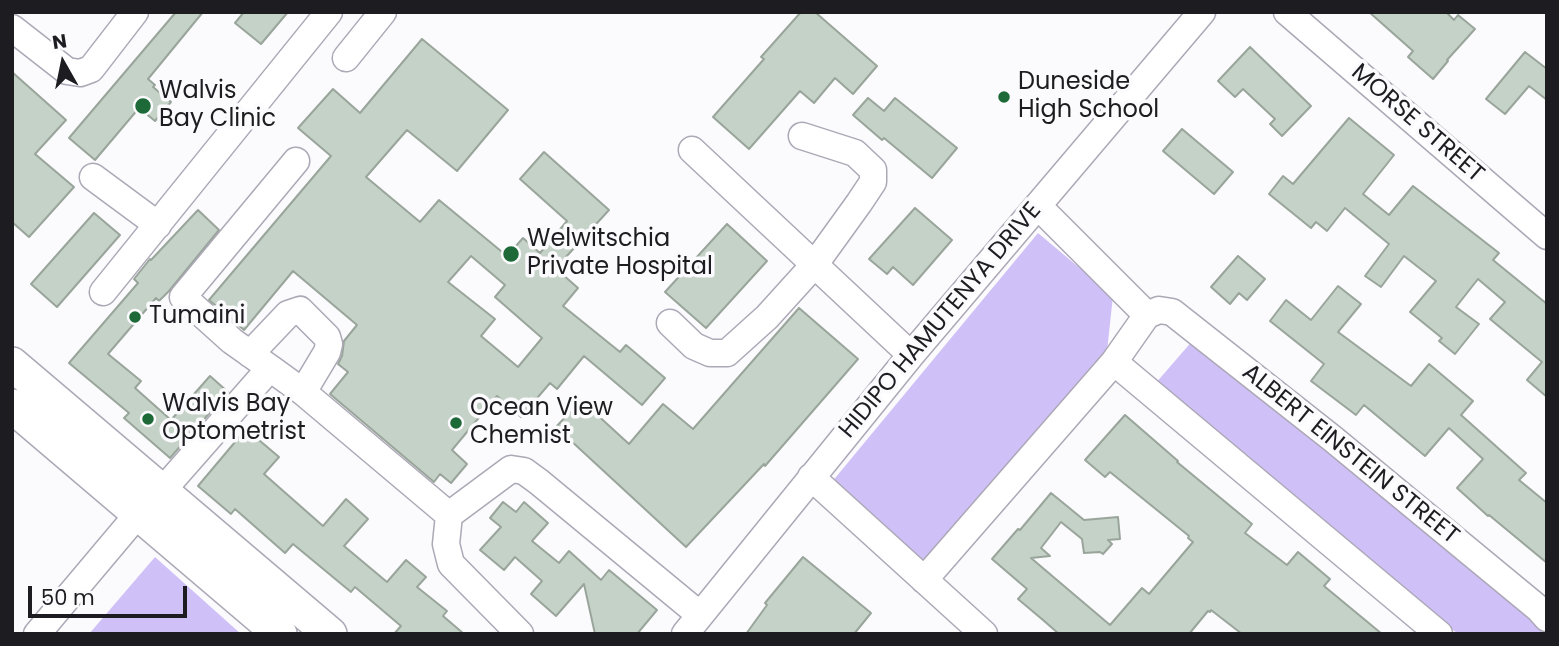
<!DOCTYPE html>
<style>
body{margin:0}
#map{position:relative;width:1559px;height:646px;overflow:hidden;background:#fbfafd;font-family:Poppins,sans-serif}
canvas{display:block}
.frame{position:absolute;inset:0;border:14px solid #1d1c21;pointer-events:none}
.north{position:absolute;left:28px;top:28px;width:70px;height:70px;-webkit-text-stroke:5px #fbfafd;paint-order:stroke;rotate:351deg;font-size:19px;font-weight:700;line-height:28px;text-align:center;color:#1d1c21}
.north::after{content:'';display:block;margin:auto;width:24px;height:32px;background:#1d1c21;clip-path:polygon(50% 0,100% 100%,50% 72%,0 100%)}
.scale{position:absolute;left:28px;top:586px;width:159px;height:32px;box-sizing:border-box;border:4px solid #1d1c21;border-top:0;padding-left:9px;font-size:21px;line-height:24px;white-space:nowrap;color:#1d1c21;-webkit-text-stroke:5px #fbfafd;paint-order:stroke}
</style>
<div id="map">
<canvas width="1559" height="646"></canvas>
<div class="frame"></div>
<div class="north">N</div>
<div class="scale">50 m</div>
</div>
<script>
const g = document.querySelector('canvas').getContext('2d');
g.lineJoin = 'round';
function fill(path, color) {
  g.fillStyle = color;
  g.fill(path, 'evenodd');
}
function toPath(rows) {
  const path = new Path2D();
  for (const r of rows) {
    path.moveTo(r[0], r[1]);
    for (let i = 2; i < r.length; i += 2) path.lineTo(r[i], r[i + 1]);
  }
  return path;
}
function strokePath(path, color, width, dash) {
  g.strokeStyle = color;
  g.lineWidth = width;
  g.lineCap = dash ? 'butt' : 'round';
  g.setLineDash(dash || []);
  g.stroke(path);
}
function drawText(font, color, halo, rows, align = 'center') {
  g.font = font + ' Poppins,sans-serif';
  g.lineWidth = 7;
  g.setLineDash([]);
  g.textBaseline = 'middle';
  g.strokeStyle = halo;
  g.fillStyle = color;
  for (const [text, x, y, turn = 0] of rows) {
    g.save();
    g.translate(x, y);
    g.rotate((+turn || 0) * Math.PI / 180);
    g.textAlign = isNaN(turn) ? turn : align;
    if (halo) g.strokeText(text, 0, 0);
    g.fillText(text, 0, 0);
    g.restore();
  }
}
fill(toPath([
 [1038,233,1113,296,1107,351,922,562,831,483],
 [1194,339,1530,616,1543,634,1458,634,1155,384],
 [155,557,241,634,89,634]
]), '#d0c0f8');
const building = toPath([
 [176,12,203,12,148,79,155,85,153,87,171,102,155,121,139,108,95,160,69,138,176,12],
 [244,12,288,12,261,44,235,23,244,12],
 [801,12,815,12,877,66,853,94,835,78,814,103,800,91,749,149,713,117,764,59,761,57,801,12],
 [1369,12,1446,12,1454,20,1458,15,1475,29,1447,60,1448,61,1433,79,1408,57,1413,51,1369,12],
 [422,39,508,110,457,171,407,130,366,177,420,222,439,200,507,256,523,238,540,253,567,221,520,179,544,152,609,210,565,258,571,263,562,274,578,288,563,306,620,352,626,345,665,378,642,405,584,356,557,389,550,383,521,417,497,396,452,450,467,464,451,483,440,474,434,482,330,394,348,372,338,364,342,356,344,341,357,325,293,271,244,330,209,300,331,156,298,128,333,89,360,113,422,39],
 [471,256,505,285,495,297,542,338,518,367,481,336,495,319,448,282,471,256],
 [1250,47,1311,106,1282,136,1270,124,1275,119,1243,89,1235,97,1218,81,1250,47],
 [1525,52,1547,69,1547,100,1529,86,1505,114,1486,99,1525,52],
 [12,72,66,120,35,154,74,187,29,237,12,222,12,72],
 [868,98,884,111,895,98,957,148,932,178,884,138,882,140,853,115,868,98],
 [1349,118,1394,155,1363,194,1389,215,1413,186,1499,253,1493,260,1547,304,1547,397,1527,380,1542,362,1490,319,1505,302,1478,279,1456,307,1479,324,1455,354,1439,341,1442,338,1410,312,1436,281,1404,256,1381,287,1365,276,1389,244,1345,208,1327,231,1316,222,1311,228,1269,194,1283,176,1293,184,1349,118],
 [1182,129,1233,172,1214,194,1163,151,1182,129],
 [915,208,952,240,913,285,893,267,887,274,869,259,915,208],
 [198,210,219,230,169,291,159,301,156,298,108,354,141,381,135,388,171,420,210,376,228,392,170,458,124,418,129,413,69,363,138,283,134,279,150,259,151,260,198,210],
 [94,213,120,235,57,307,31,284,94,213],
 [727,224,767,261,706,328,665,292,727,224],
 [1238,256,1265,279,1247,300,1239,293,1230,304,1211,287,1238,256],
 [1338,286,1361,304,1338,332,1411,386,1429,364,1473,401,1461,415,1526,473,1519,480,1547,503,1547,563,1489,515,1488,516,1457,488,1483,459,1449,428,1425,456,1364,405,1356,415,1311,381,1324,364,1270,321,1286,300,1311,320,1338,286],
 [799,308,858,359,765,466,764,464,686,547,556,427,581,400,629,444,663,404,693,429,799,308],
 [1125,415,1178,461,1177,462,1252,524,1245,533,1287,565,1298,552,1330,579,1324,586,1382,634,1242,634,1211,610,1210,612,1208,611,1189,634,1059,634,1043,620,1018,599,1027,589,992,559,1018,529,1020,530,1051,493,1084,520,1118,517,1120,539,1108,540,1112,544,1103,554,1100,552,1084,553,1082,539,1061,522,1041,548,1050,556,1031,558,1110,625,1142,588,1149,594,1193,542,1188,538,1189,536,1110,472,1105,477,1085,460,1125,415],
 [246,429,279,457,264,474,323,526,346,499,368,519,344,546,387,582,406,560,426,577,417,587,447,611,443,616,464,634,394,634,401,626,355,587,351,592,293,544,285,553,235,509,231,514,198,486,246,429],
 [503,502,516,512,524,502,548,523,532,541,559,563,569,551,601,580,609,570,657,610,637,634,595,634,584,584,556,616,531,594,542,581,515,557,504,570,480,550,501,527,490,518,503,502],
 [803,557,871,613,854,634,746,634,767,605,765,603,803,557]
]);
fill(building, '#c5d2c8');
strokePath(building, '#99a59b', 2);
const minor = toPath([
 [1287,12,1547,236],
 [12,28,67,71,80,73,91,69,135,12],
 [346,58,383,12],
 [692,150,911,355],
 [93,177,158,225],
 [1038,206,1147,315],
 [103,292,329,12],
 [670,323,694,346,710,353,727,353,767,317,815,264,859,203,873,182,873,170,855,153,802,136],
 [250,354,288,314,300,310,327,337,329,344,327,352,303,392],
 [1114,362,1439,634],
 [270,368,232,341,183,297,296,161],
 [811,477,984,634],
 [449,515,446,544,451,564,520,634],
 [924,580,1114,362,1147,315,1159,310,1172,312,1333,439,1539,609,1547,618],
 [37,634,138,514,162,491,270,368,303,392,449,515,511,469,524,471,539,482,700,615],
 [685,634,911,355,1202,12]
]);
const major = toPath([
 [12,364,330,634],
 [12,406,280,634]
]);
strokePath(minor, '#aca8b6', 29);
strokePath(major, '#aca8b6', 36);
strokePath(minor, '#fff', 26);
strokePath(major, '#fff', 33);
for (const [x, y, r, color] of [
 [1004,97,7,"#1d6938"],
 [143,106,9,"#1d6938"],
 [511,254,9,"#1d6938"],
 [135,317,7,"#1d6938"],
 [148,419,7,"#1d6938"],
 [456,423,7,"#1d6938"]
]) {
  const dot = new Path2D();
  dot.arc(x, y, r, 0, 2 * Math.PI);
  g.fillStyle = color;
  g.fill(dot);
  strokePath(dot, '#fbfafd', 2.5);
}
drawText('24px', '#1d1c21', '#fbfafd', [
 ["Duneside",1018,83],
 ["High School",1018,111],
 ["Walvis",159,92],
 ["Bay Clinic",159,120],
 ["Welwitschia",527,240],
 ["Private Hospital",527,268],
 ["Tumaini",149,317],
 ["Walvis Bay",162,405],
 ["Optometrist",162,433],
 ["Ocean View",470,409],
 ["Chemist",470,437]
], 'left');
drawText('24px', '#1d1c21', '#fbfafd', [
 ["MORSE STREET",1417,124,41],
 ["HIDIPO HAMUTENYA DRIVE",941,321,-50],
 ["ALBERT EINSTEIN STREET",1350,455,39]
]);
</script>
